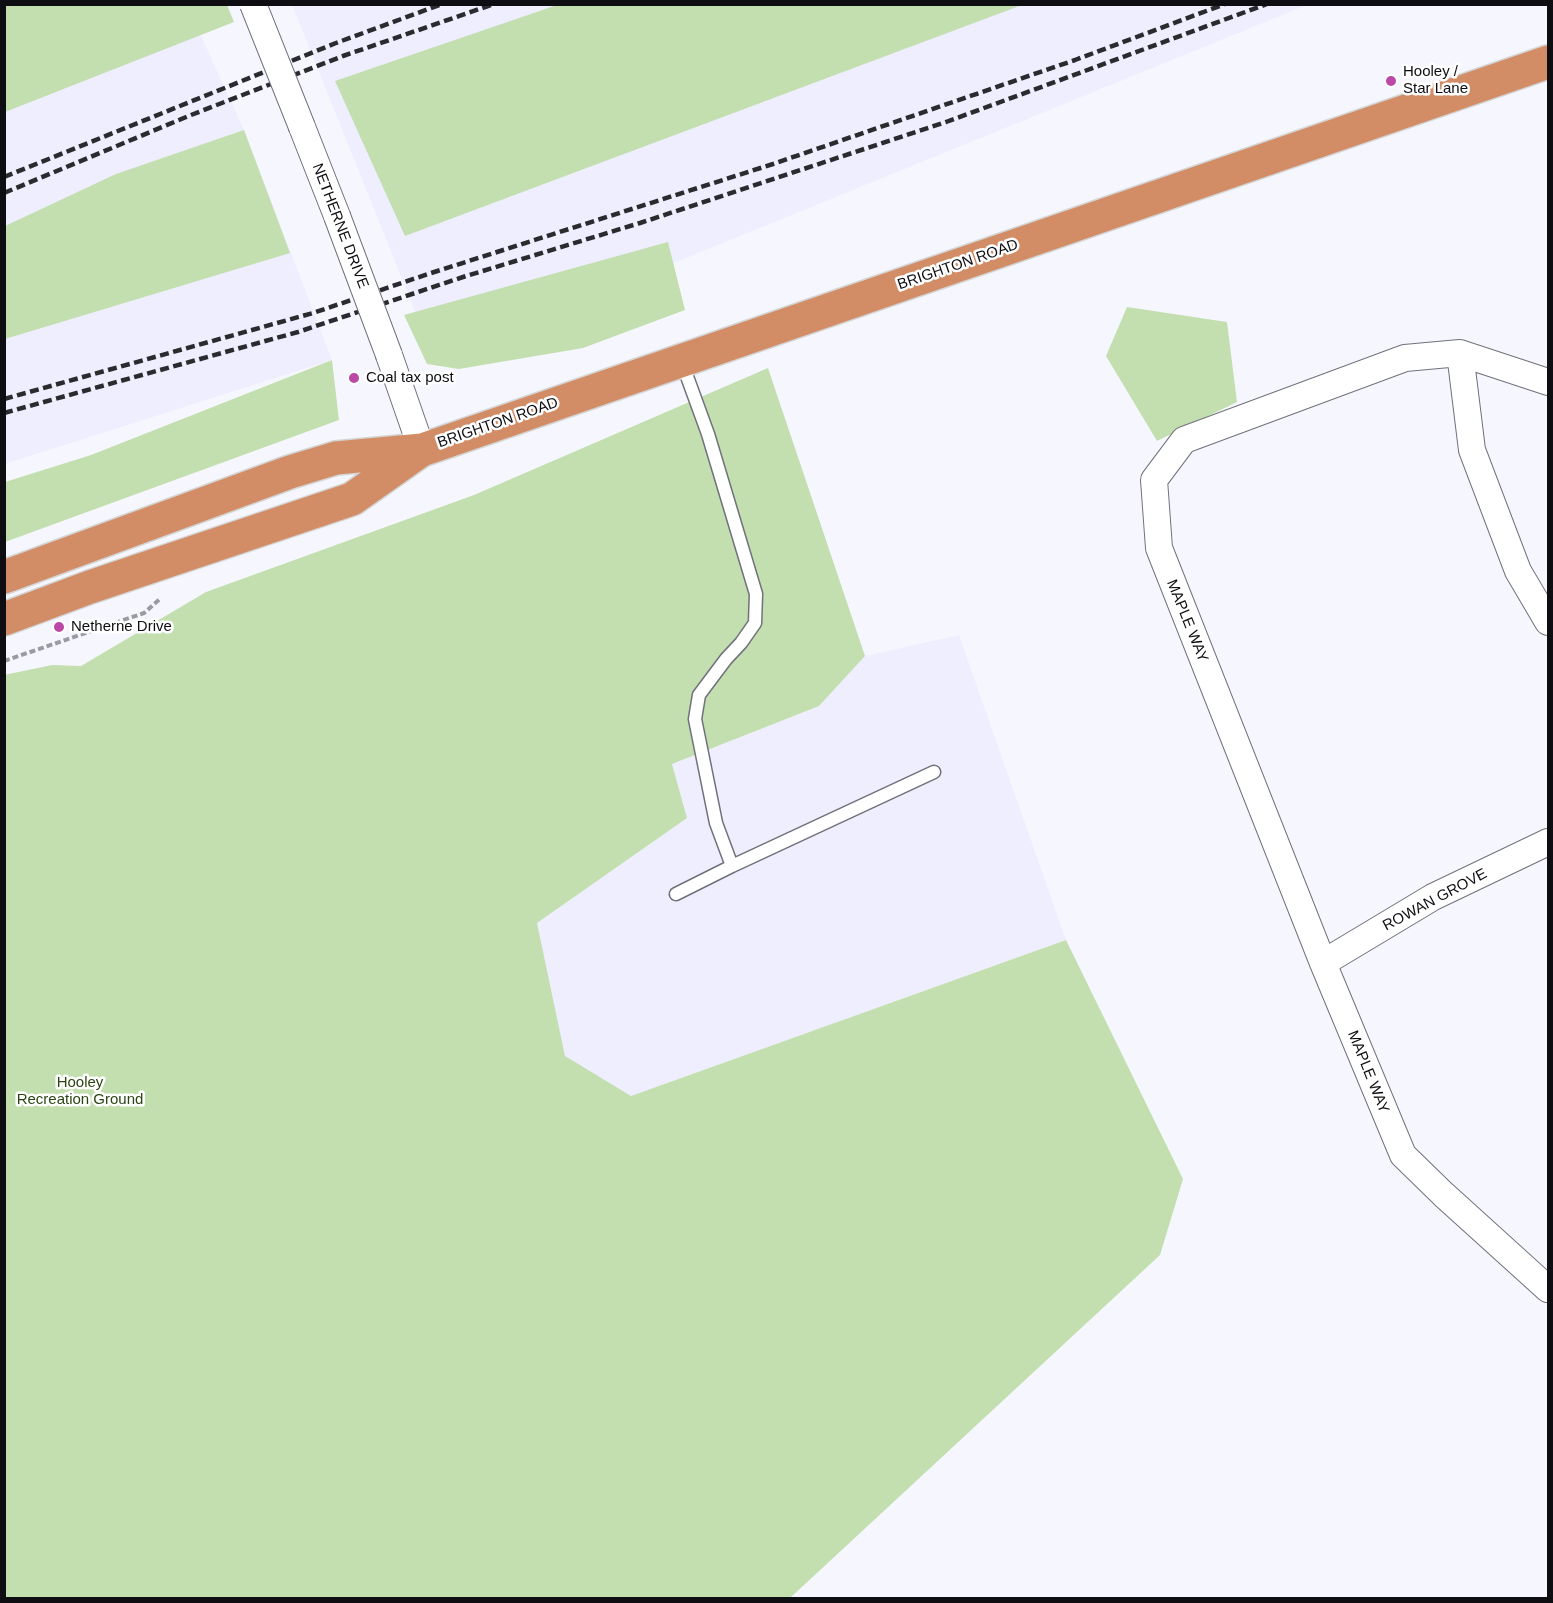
<!DOCTYPE html>
<style>
body{margin:0}
#map{position:relative;width:1553px;height:1603px;overflow:hidden;background:#f6f7fe;font-family:Helvetica,sans-serif}
canvas{display:block}
.frame{position:absolute;inset:0;border:6px solid #0e0e12;pointer-events:none}
</style>
<div id="map">
<canvas width="1553" height="1603"></canvas>
<div class="frame"></div>
</div>
<script>
const g = document.querySelector('canvas').getContext('2d');
g.lineJoin = 'round';
function fill(path, color) {
  g.fillStyle = color;
  g.fill(path, 'evenodd');
}
function toPath(rows) {
  const path = new Path2D();
  for (const r of rows) {
    path.moveTo(r[0], r[1]);
    for (let i = 2; i < r.length; i += 2) path.lineTo(r[i], r[i + 1]);
  }
  return path;
}
function strokePath(path, color, width, dash) {
  g.strokeStyle = color;
  g.lineWidth = width;
  g.lineCap = dash ? 'butt' : 'round';
  g.setLineDash(dash || []);
  g.stroke(path);
}
function drawText(font, color, halo, rows, align = 'center') {
  g.font = font + ' Helvetica,sans-serif';
  g.lineWidth = 5;
  g.setLineDash([]);
  g.textBaseline = 'middle';
  g.strokeStyle = halo;
  g.fillStyle = color;
  for (const [text, x, y, turn = 0] of rows) {
    g.save();
    g.translate(x, y);
    g.rotate((+turn || 0) * Math.PI / 180);
    g.textAlign = isNaN(turn) ? turn : align;
    if (halo) g.strokeText(text, 0, 0);
    g.fillText(text, 0, 0);
    g.restore();
  }
}
fill(toPath([
 [187,5,244,130,332,360,5,464,5,14],
 [292,5,1307,5,674,263,422,329],
 [959,635,1066,940,631,1096,565,1057,537,923,687,818,672,764,819,706,865,656]
]), '#eeeefe');
fill(toPath([
 [5,4,227,5,234,22,5,112],
 [557,5,557,4,1022,5,405,236,335,81],
 [244,130,290,253,5,339,5,226,116,174],
 [668,242,685,310,583,348,459,369,427,364,404,315],
 [1127,307,1227,322,1237,402,1157,441,1106,356],
 [332,360,339,420,5,542,5,482,91,455],
 [768,368,865,656,819,706,672,764,687,818,537,923,565,1056,631,1096,1066,940,1183,1179,1160,1255,790,1598,5,1598,4,675,52,665,81,666,206,592,474,495]
]), '#c3dfaf');
const lane = toPath([
 [681,360,708,434,756,594,755,623,741,643,726,659,699,695,695,719,716,823,732,866],
 [676,894,732,866,934,772]
]);
const street = toPath([
 [302,127,337,216],
 [1460,353,1472,450,1518,571,1548,622],
 [389,355,422,450],
 [1548,382,1460,353,1405,358,1184,440,1154,480,1159,548,1323,963,1403,1155,1443,1194,1548,1289],
 [1323,963,1433,897,1548,842]
]);
const highway = toPath([
 [4,577,290,472,336,458,422,450,1548,62],
 [4,619,90,587,352,499,420,451]
]);
strokePath(lane, '#71717c', 15);
strokePath(street, '#71717c', 28);
strokePath(highway, '#d4d4d4', 36);
strokePath(toPath([
 [4,661,144,613,161,598]
]), '#9a9aa0', 4, [6, 3]);
strokePath(lane, '#fff', 12);
strokePath(street, '#fff', 26);
strokePath(highway, '#d28d66', 33);
strokePath(toPath([
 [4,177,336,43,442,4],
 [4,193,191,115,343,56,494,4],
 [4,399,313,313,428,274,773,164,1075,60,1225,4],
 [4,413,298,332,463,277,640,223,946,122,1267,4]
]), '#2b2b2f', 4.5, [9, 4.5]);
const streetBridge = toPath([
 [253,4,302,127],
 [337,216,389,355]
]);
strokePath(streetBridge, '#71717c', 28, []);
strokePath(streetBridge, '#fff', 26);
for (const [x, y, r, color] of [
 [1391,81,6,"#ba48a4"],
 [354,378,6,"#ba48a4"],
 [59,627,6,"#ba48a4"]
]) {
  const dot = new Path2D();
  dot.arc(x, y, r, 0, 2 * Math.PI);
  g.fillStyle = color;
  g.fill(dot);
  strokePath(dot, '#fff', 2);
}
drawText('15px', '#0e0e12', '#fff', [
 ["Hooley /",1403,72],
 ["Star Lane",1403,89],
 ["Coal tax post",366,378],
 ["Netherne Drive",71,627]
], 'left');
drawText('15px', '#0e0e12', '#fff', [
 ["NETHERNE DRIVE",340,226,69],
 ["BRIGHTON ROAD",958,265,-19],
 ["BRIGHTON ROAD",498,423,-19],
 ["MAPLE WAY",1187,621,68],
 ["ROWAN GROVE",1435,900,-28],
 ["MAPLE WAY",1368,1072,68]
]);
drawText('15px', '#2b4512', '#fff', [
 ["Hooley",80,1083],
 ["Recreation Ground",80,1100]
]);
</script>
